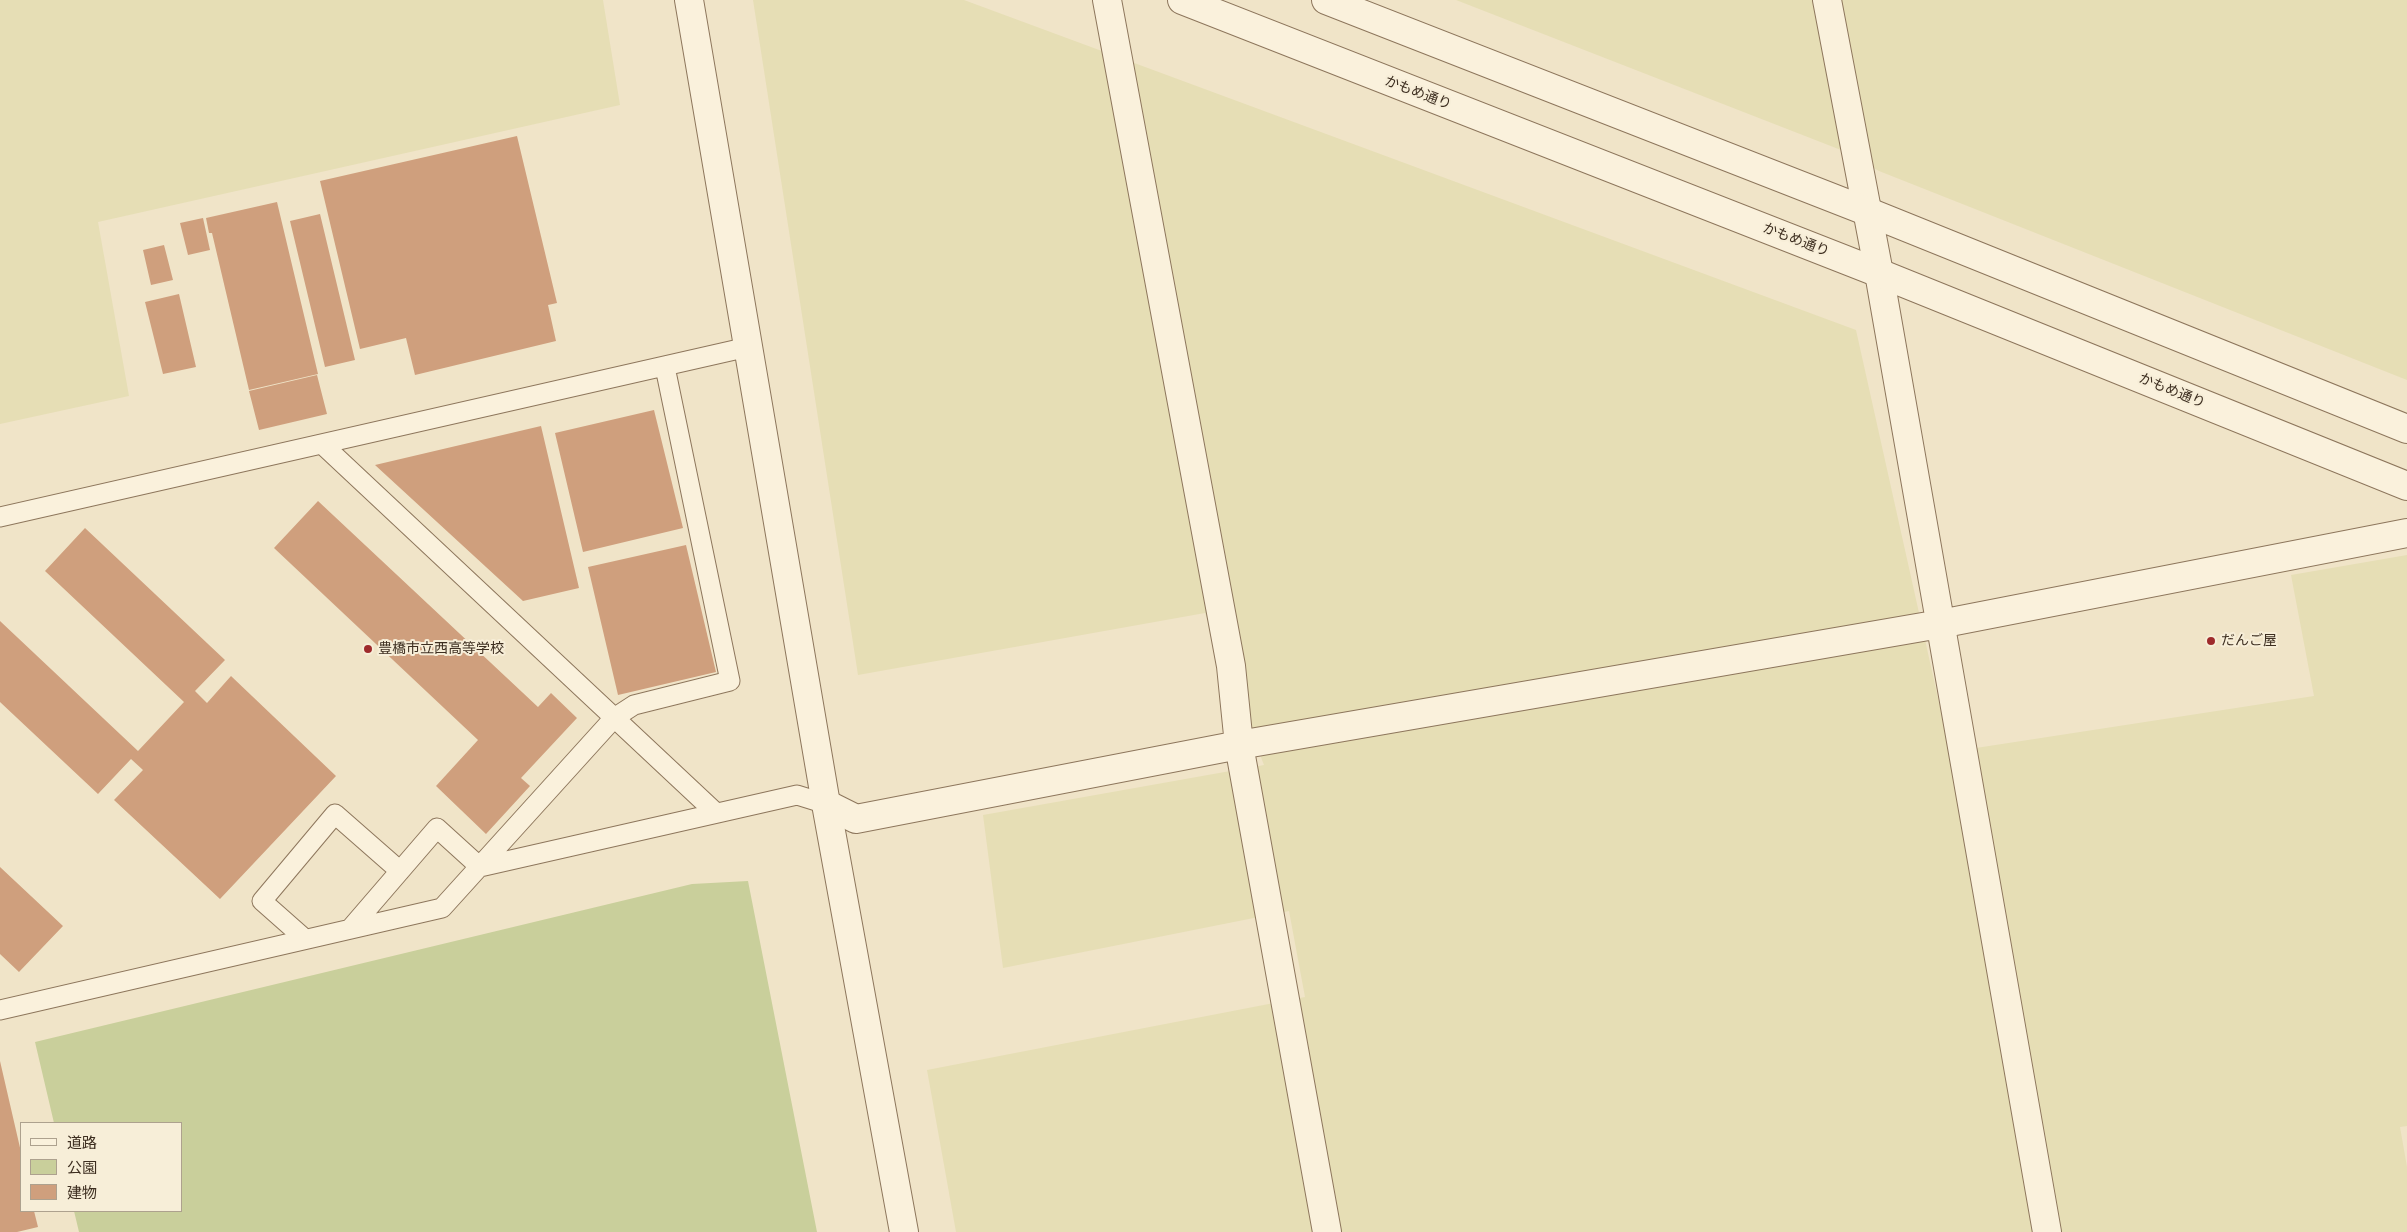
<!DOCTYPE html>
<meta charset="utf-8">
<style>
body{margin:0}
#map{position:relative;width:2407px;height:1232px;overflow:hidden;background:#f0e4c8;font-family:Lora,"Noto Sans JP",serif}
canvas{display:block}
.legend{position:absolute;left:20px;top:1122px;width:162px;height:90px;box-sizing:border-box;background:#f7eed8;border:1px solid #ada18e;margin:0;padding:6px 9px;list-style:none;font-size:15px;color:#3d2e20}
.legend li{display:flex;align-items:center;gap:10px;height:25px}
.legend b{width:25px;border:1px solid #ada18e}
</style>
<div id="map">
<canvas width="2407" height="1232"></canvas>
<ul class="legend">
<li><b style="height:6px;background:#faf1dc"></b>道路</li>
<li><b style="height:14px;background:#c9cf9b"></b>公園</li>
<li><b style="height:14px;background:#cf9f7d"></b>建物</li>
</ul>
</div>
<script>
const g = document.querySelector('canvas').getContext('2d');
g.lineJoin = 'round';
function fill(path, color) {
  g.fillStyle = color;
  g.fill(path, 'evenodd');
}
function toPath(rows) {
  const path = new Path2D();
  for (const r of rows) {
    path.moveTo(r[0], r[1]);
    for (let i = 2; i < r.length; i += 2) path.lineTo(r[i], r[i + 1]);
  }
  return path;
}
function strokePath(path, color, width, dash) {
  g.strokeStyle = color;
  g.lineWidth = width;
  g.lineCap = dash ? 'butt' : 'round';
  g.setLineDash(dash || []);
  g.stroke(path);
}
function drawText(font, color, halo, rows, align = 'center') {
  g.font = font + ' Lora,"Noto Sans JP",serif';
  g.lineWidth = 4;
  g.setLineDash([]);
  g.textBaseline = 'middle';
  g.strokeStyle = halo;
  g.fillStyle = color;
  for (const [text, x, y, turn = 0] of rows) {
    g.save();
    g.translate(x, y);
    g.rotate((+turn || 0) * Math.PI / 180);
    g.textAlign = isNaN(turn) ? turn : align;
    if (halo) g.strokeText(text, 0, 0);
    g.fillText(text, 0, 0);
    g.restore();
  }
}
fill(toPath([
 [0,0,603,0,620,105,98,222,129,396,0,424],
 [753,0,964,0,1856,330,1950,752,2314,696,2291,575,2407,555,2407,1126,2400,1127,2407,1167,2407,1232,956,1232,927,1070,1305,997,1289,911,1003,968,983,815,1264,765,1205,613,858,675],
 [1456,0,2407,0,2407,380,1879,171,1841,150]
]), '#e6deb5');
fill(toPath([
 [748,881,817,1232,79,1232,74,1211,181,1211,181,1123,54,1123,35,1042,692,884]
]), '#c9cf9b');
fill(toPath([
 [517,136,557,303,548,305,556,341,415,375,406,338,360,349,320,181],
 [277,202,318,374,249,390,212,233,209,233,206,218],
 [320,214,355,360,325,367,290,221],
 [203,218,210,250,188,255,180,223],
 [164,245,173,280,151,285,143,250],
 [179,294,196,367,163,374,145,302],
 [317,375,327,414,259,430,249,391],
 [654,410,683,528,583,552,555,433],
 [541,426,579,588,523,601,375,465],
 [318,501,538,707,551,693,577,718,521,778,530,786,486,834,436,786,478,740,274,548],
 [85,528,225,660,195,691,207,703,231,676,336,776,220,899,114,800,143,770,131,759,98,794,0,702,0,621,138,751,184,702,45,571],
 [686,545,716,672,618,695,588,567],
 [0,867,63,926,19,972,0,954],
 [0,1061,21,1152,21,1211,34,1211,38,1227,17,1232,0,1232]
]), '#cf9f7d');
const service = toPath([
 [322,444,716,813],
 [0,517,748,347],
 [350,929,437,828,480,867,797,795,826,804],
 [305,939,262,901,335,814,400,871],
 [0,1010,442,908,614,718,634,705,730,681,665,367]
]);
const minor = toPath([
 [1107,0,1231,666,1239,745,1327,1232],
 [1827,0,1879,273,2047,1232],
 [826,804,856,819,1239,745,1940,624,2407,533]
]);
const tertiary = toPath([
 [689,0,826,804,904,1232],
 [1182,0,1879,273,2407,486],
 [1326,0,1866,211,2407,429]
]);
strokePath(service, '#8d765c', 21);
strokePath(minor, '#8d765c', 30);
strokePath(tertiary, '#8d765c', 30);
strokePath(service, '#faf1dc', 19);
strokePath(minor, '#faf1dc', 28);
strokePath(tertiary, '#faf1dc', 28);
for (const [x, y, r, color] of [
 [2211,641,5,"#9e2a2b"],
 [368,649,5,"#9e2a2b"]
]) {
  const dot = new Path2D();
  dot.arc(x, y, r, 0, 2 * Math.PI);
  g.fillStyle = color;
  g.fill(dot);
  strokePath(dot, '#f7eed8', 2);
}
drawText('14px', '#3d2e20', '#f7eed8', [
 ["かもめ通り",1418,93,21],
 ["かもめ通り",1796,240,21],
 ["かもめ通り",2172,391,22]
]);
drawText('14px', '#3d2e20', '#f7eed8', [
 ["だんご屋",2221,641],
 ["豊橋市立西高等学校",378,649]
], 'left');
</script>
